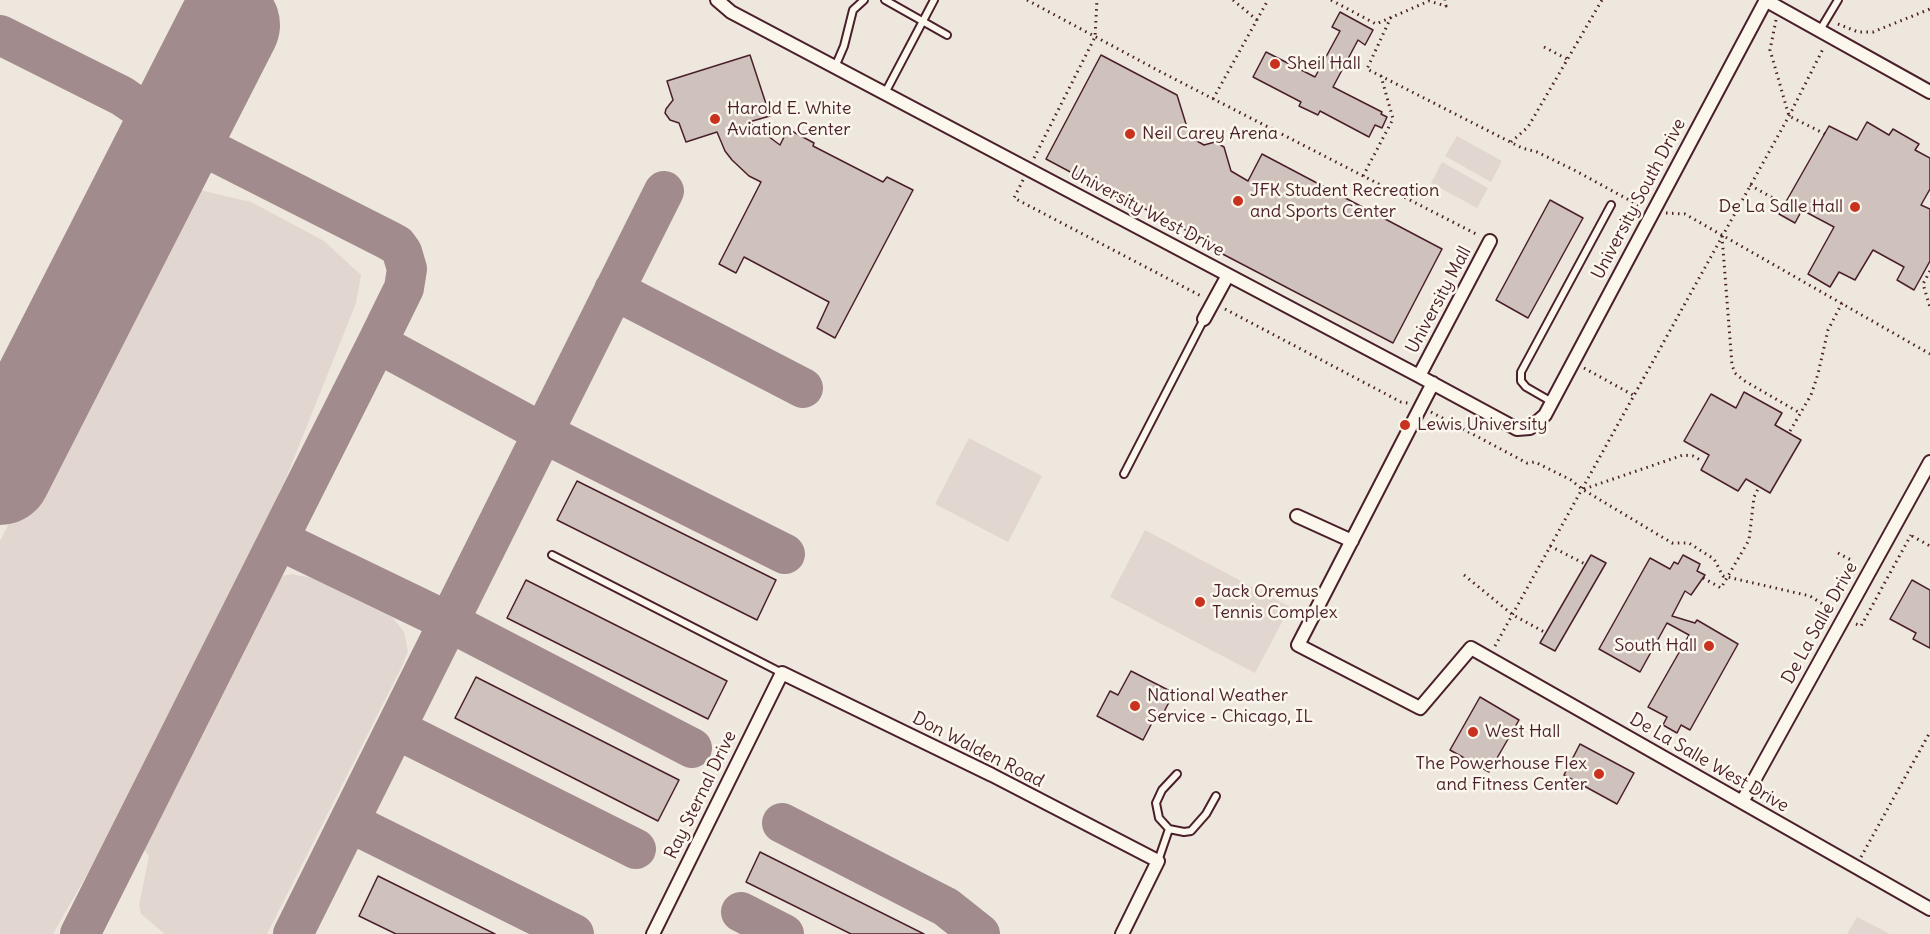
<!DOCTYPE html>
<style>
body{margin:0}
canvas{display:block;background:#fbf7ec}
</style>
<canvas width="1930" height="934"></canvas>
<script>
const g = document.querySelector('canvas').getContext('2d');
g.lineJoin = 'round';
function fill(path, color) {
  g.fillStyle = color;
  g.fill(path, 'evenodd');
}
function toPath(rows) {
  const path = new Path2D();
  for (const r of rows) {
    path.moveTo(r[0], r[1]);
    for (let i = 2; i < r.length; i += 2) path.lineTo(r[i], r[i + 1]);
  }
  return path;
}
function strokePath(path, color, width, dash) {
  g.strokeStyle = color;
  g.lineWidth = width;
  g.lineCap = dash ? 'butt' : 'round';
  g.setLineDash(dash || []);
  g.stroke(path);
}
function drawText(font, color, halo, rows, align = 'center') {
  g.font = font + ' Delius,sans-serif';
  g.lineWidth = 5;
  g.setLineDash([]);
  g.textBaseline = 'middle';
  g.strokeStyle = halo;
  g.fillStyle = color;
  for (const [text, x, y, turn = 0] of rows) {
    g.save();
    g.translate(x, y);
    g.rotate((+turn || 0) * Math.PI / 180);
    g.textAlign = isNaN(turn) ? turn : align;
    if (halo) g.strokeText(text, 0, 0);
    g.fillText(text, 0, 0);
    g.restore();
  }
}
fill(toPath([
 [0,0,1930,0,1930,934,0,934]
]), '#eee7de');
fill(toPath([
 [1457,136,1502,161,1491,182,1445,156],
 [1442,162,1488,188,1477,208,1431,183],
 [200,190,251,202,324,241,361,275,356,303,284,483,111,832,53,934,0,934,0,541,153,241,173,212,187,198],
 [969,438,1042,476,1008,542,935,504],
 [1145,530,1290,607,1255,673,1110,597],
 [291,574,312,578,392,617,404,632,408,651,403,664,267,934,165,934,141,914,139,905,149,856,141,846,269,593,283,576],
 [1857,917,1890,934,1847,934]
]), '#e2d7d0');
strokePath(toPath([
 [0,35,122,96,173,131,388,240,397,245,402,252,407,269,404,288,377,343,80,934],
 [614,290,803,388],
 [377,343,543,433,664,191],
 [0,469,2,470],
 [279,540,449,622,692,748],
 [396,729,636,849],
 [349,822,574,934],
 [782,823,946,907,980,934],
 [741,912,784,934],
 [293,934,543,433,785,554]
]), '#a28b8c', 40);
strokePath(toPath([
 [0,474,229,25]
]), '#a28b8c', 102);
const building = toPath([
 [1340,12,1373,30,1365,45,1358,40,1333,87,1382,112,1381,114,1387,117,1382,128,1375,125,1369,137,1320,111,1318,115,1299,106,1301,102,1253,77,1266,52,1315,77,1340,31,1332,27,1340,12],
 [750,55,770,116,749,122,780,145,788,129,814,143,813,146,883,182,887,177,913,190,835,338,817,328,829,302,744,257,736,273,719,264,761,182,749,176,732,160,725,151,717,132,686,142,679,123,670,120,665,113,666,109,673,100,667,81,750,55],
 [1101,55,1177,95,1190,137,1204,145,1215,142,1224,147,1231,171,1248,181,1262,154,1442,249,1393,343,1213,249,1215,246,1152,212,1119,198,1046,159,1101,55],
 [1867,122,1889,135,1893,129,1919,144,1915,150,1930,158,1930,189,1921,205,1930,209,1930,261,1914,290,1897,280,1904,267,1873,250,1855,280,1839,272,1830,287,1808,274,1834,227,1802,210,1795,223,1779,214,1829,126,1857,140,1867,122],
 [1550,200,1583,218,1528,318,1496,300,1550,200],
 [1744,392,1782,413,1775,425,1801,440,1770,493,1746,479,1738,491,1701,470,1709,455,1684,441,1711,394,1736,408,1744,392],
 [577,481,776,580,757,620,557,520,577,481],
 [1591,555,1606,563,1555,651,1540,643,1591,555],
 [1683,555,1700,564,1697,571,1705,575,1691,595,1685,591,1672,616,1695,623,1697,620,1738,644,1690,730,1681,725,1677,733,1663,725,1667,717,1648,707,1689,635,1667,623,1640,672,1599,649,1650,558,1670,569,1674,562,1678,564,1683,555],
 [526,580,727,681,708,719,507,618,526,580],
 [1912,580,1930,590,1930,648,1913,639,1916,633,1890,619,1912,580],
 [1131,671,1174,693,1159,721,1154,719,1143,740,1097,716,1110,691,1118,695,1131,671],
 [476,677,679,780,658,821,455,718,476,677],
 [1480,697,1519,720,1489,772,1450,750,1480,697],
 [1580,744,1634,773,1617,804,1564,775,1580,744],
 [760,852,924,934,851,934,746,882,760,852],
 [378,876,495,934,396,934,359,916,378,876]
]);
fill(building, '#cfc2bc');
strokePath(building, '#4a1f2b', 1.5);
const lane = toPath([
 [885,0,947,35],
 [1820,30,1838,0],
 [835,67,844,46,853,10,864,0],
 [885,93,934,0],
 [1552,402,1526,387,1521,381,1521,372,1611,205],
 [1124,474,1204,319],
 [552,555,782,673],
 [1177,774,1162,790,1156,803,1159,818,1169,829,1184,832,1191,831,1206,814,1216,796],
 [1158,861,1169,829]
]);
const street = toPath([
 [717,0,731,12,1419,376,1517,429,1530,428,1545,415,1766,0],
 [1765,0,1930,92],
 [1204,319,1228,275],
 [1419,376,1490,241],
 [1433,383,1298,645,1420,708,1471,648,1930,909],
 [1297,516,1352,541],
 [1742,802,1930,462],
 [653,934,782,673,992,775,1158,861,1122,934]
]);
strokePath(lane, '#4a1f2b', 10);
strokePath(street, '#4a1f2b', 16);
strokePath(toPath([
 [1027,0,1161,72,1478,235],
 [1233,0,1257,20],
 [1331,0,1376,24,1429,1,1446,6,1445,0],
 [1391,17,1367,69,1522,148,1537,152,1574,170,1642,207],
 [1776,20,1770,50,1789,116,1825,134],
 [1838,24,1858,32,1873,32,1930,9],
 [1544,47,1569,60],
 [1213,99,1268,0],
 [1511,142,1528,127,1602,0],
 [1034,158,1095,37,1097,0],
 [1363,176,1393,119,1381,76],
 [1023,180,1014,198,1203,297],
 [1750,185,1785,205],
 [1666,213,1685,214,1930,354],
 [1722,236,1732,365,1735,373,1743,380,1800,413],
 [1930,271,1923,284,1930,307],
 [1225,309,1401,402,1408,403],
 [1584,368,1633,395],
 [1431,412,1527,463,1535,462,1571,480,1582,489,1672,543,1689,543,1714,559,1723,576,1810,596,1832,610],
 [1790,431,1811,395,1818,374,1828,330,1842,303],
 [1584,489,1683,455,1693,456,1702,461],
 [1912,536,1930,546],
 [1550,546,1585,564],
 [1838,553,1851,560],
 [1464,575,1513,615,1546,633],
 [1703,578,1721,588,1749,540,1754,497,1758,489],
 [1856,624,1861,626,1911,535],
 [1495,646,1789,116,1824,47],
 [1861,857,1930,732]
]), '#4a1f2b', 3, [1.5, 4.5]);
strokePath(lane, '#fbf7ec', 6);
strokePath(street, '#fbf7ec', 12);
for (const [x, y, r, color] of [
 [1275,64,6,"#c8321e"],
 [715,119,6,"#c8321e"],
 [1130,134,6,"#c8321e"],
 [1238,201,6,"#c8321e"],
 [1855,207,6,"#c8321e"],
 [1405,425,6,"#c8321e"],
 [1200,602,6,"#c8321e"],
 [1709,646,6,"#c8321e"],
 [1135,706,6,"#c8321e"],
 [1473,732,6,"#c8321e"],
 [1599,774,6,"#c8321e"]
]) {
  const dot = new Path2D();
  dot.arc(x, y, r, 0, 2 * Math.PI);
  g.fillStyle = color;
  g.fill(dot);
  strokePath(dot, '#fbf7ec', 2);
}
drawText('18px', '#4a1f2b', '#fbf7ec', [
 ["Sheil Hall",1287,64],
 ["Harold E. White",727,109],
 ["Aviation Center",727,130],
 ["Neil Carey Arena",1142,134],
 ["JFK Student Recreation",1250,191],
 ["and Sports Center",1250,212],
 ["De La Salle Hall",1843,207,"right"],
 ["Lewis University",1417,425],
 ["Jack Oremus",1212,592],
 ["Tennis Complex",1212,613],
 ["South Hall",1697,646,"right"],
 ["National Weather",1147,696],
 ["Service - Chicago, IL",1147,717],
 ["West Hall",1485,732],
 ["The Powerhouse Flex",1587,764,"right"],
 ["and Fitness Center",1587,785,"right"]
], 'left');
drawText('18px', '#4a1f2b', '#fbf7ec', [
 ["University South Drive",1639,199,-62],
 ["University West Drive",1147,212,28],
 ["University Mall",1439,300,-62],
 ["De La Salle Drive",1820,623,-61],
 ["Don Walden Road",978,750,27],
 ["De La Salle West Drive",1709,763,30],
 ["Ray Sternal Drive",701,795,-64]
]);
</script>
